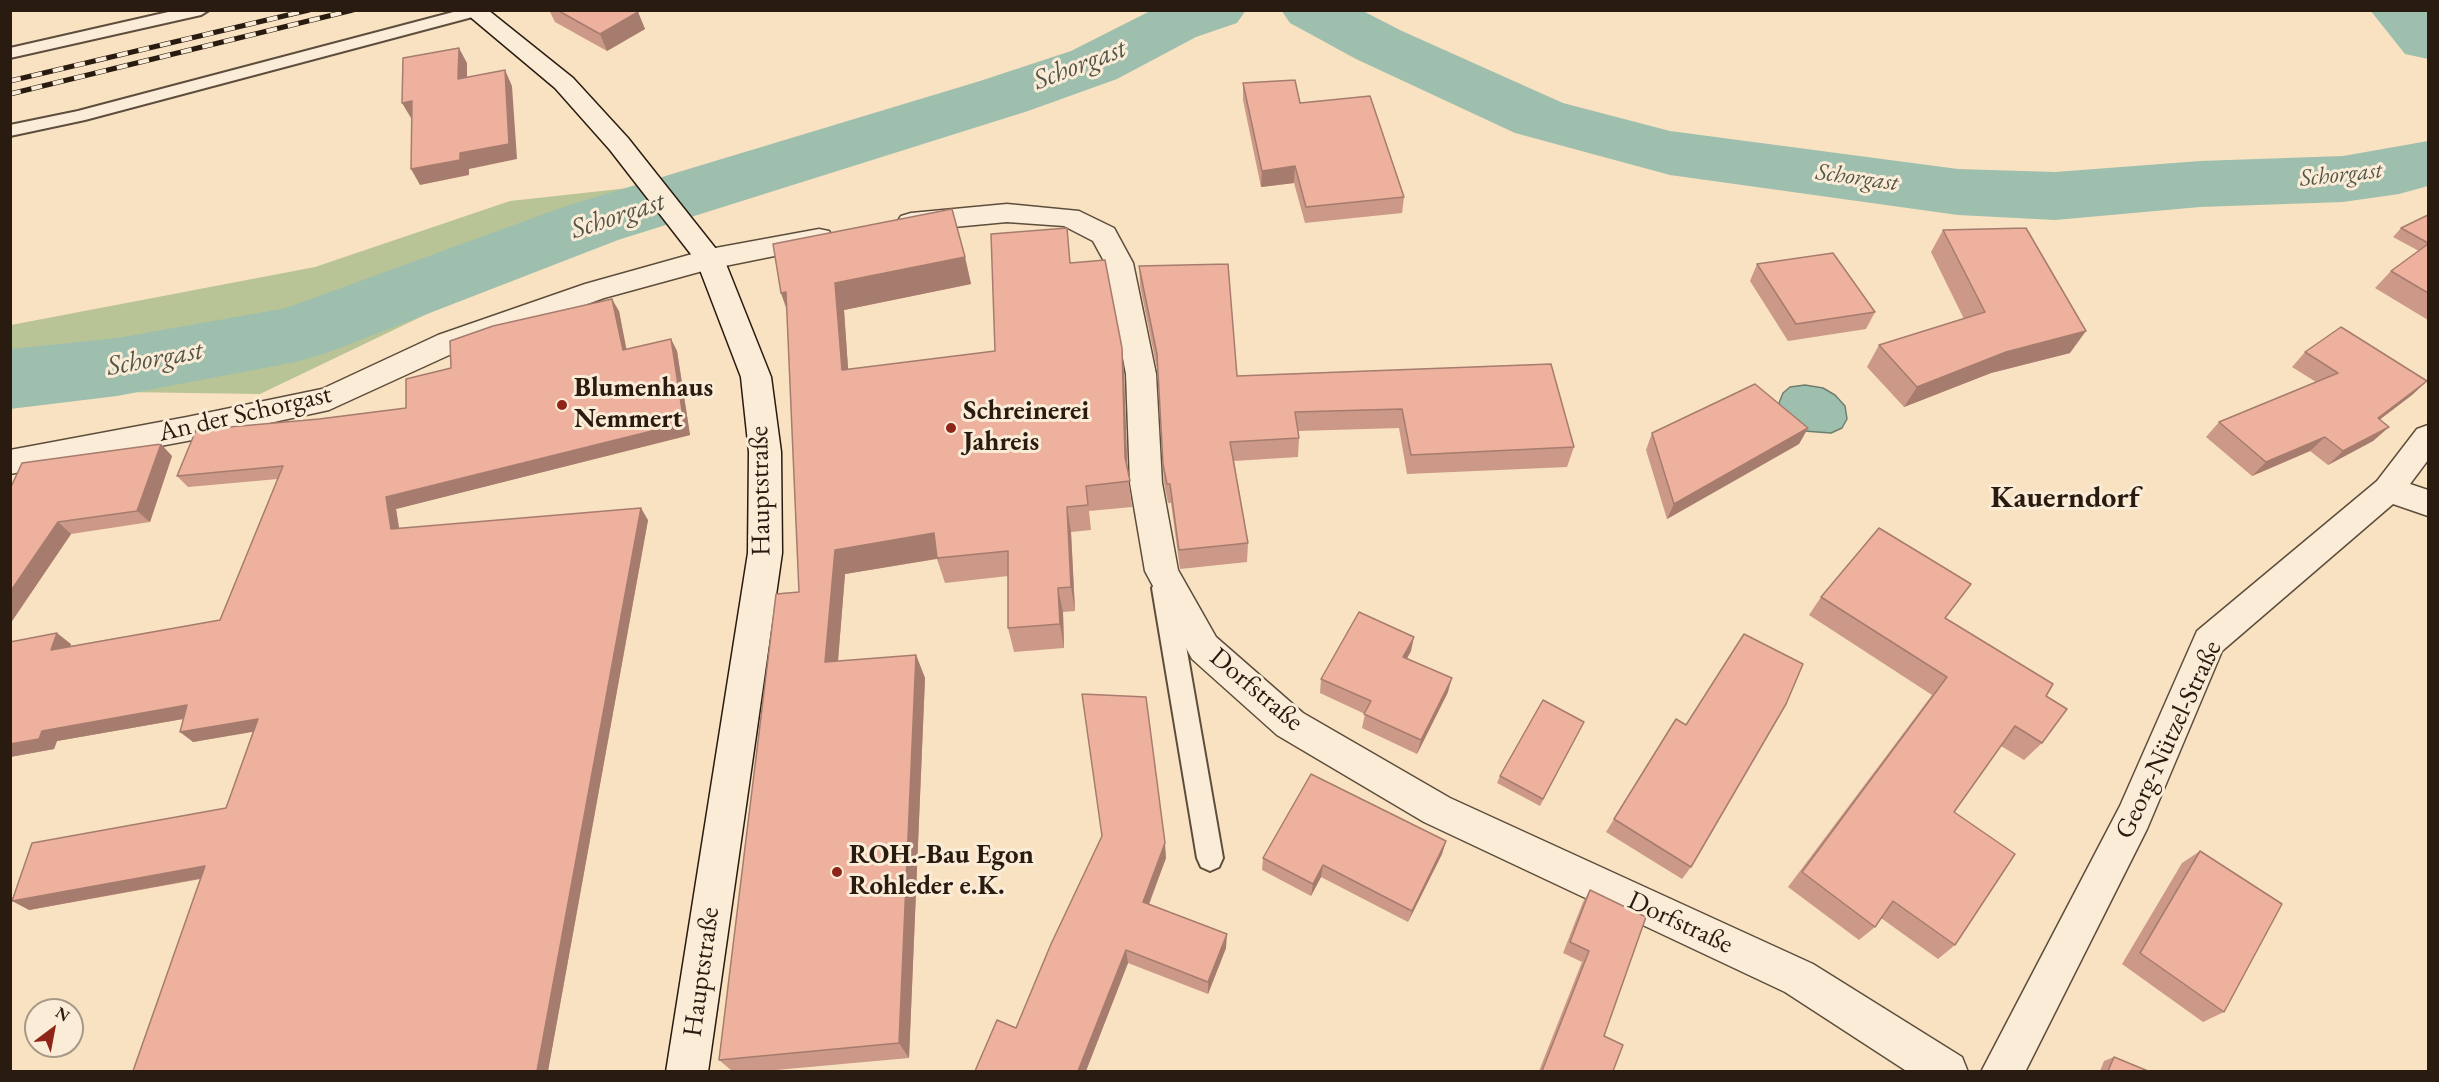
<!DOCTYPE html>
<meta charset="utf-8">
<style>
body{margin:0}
#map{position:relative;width:2439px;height:1082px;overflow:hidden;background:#f9e2c1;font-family:"EB Garamond",serif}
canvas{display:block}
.frame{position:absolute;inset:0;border:12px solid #291b10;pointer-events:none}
.north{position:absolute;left:24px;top:998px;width:60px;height:60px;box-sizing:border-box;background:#fbecd7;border:2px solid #a79887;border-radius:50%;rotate:32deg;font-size:16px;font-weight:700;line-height:24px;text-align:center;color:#291b10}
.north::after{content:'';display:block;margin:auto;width:21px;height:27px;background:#8f2418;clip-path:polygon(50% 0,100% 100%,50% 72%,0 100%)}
</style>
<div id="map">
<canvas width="2439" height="1082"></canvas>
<div class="frame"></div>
<div class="north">N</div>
</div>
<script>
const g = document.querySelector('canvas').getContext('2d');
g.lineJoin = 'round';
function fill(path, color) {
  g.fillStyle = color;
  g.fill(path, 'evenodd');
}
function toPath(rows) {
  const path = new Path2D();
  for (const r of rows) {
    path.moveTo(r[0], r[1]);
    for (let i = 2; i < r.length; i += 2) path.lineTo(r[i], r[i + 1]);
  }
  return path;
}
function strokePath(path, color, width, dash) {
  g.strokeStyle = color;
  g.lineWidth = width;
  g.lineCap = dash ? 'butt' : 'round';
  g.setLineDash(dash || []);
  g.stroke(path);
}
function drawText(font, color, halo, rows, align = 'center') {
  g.font = font + ' "EB Garamond",serif';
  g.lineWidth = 6;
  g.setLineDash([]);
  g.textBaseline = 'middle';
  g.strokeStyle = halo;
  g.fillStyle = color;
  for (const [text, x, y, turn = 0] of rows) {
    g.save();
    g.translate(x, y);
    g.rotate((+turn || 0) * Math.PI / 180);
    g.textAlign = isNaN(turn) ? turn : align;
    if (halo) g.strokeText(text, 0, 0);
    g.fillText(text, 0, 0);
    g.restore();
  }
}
fill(toPath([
 [647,186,668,219,598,232,260,394,53,391,11,398,11,325,315,267,510,201]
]), '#b9c496');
const water = toPath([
 [1805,385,1823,388,1835,395,1845,406,1847,419,1842,428,1831,433,1804,431,1783,414,1779,403,1783,393,1790,387,1805,385]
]);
fill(water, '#9ebfae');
strokePath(water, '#6f7d6f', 1.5);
fill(toPath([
 [1152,10,1246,10,1237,23,1196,37,1117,79,1028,111,618,240,324,354,296,362,117,396,10,409,10,349,117,338,286,308,566,206,980,81,1071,51,1152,10],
 [1281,10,1361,10,1402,31,1563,103,1670,131,1958,169,2055,172,2200,161,2343,156,2428,141,2428,186,2399,194,2343,202,2200,207,2055,220,1958,215,1670,175,1515,133,1356,59,1290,23,1281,10],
 [2370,10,2428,10,2428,59,2405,54,2370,10]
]), '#9ebfae');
const service = toPath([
 [177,10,209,10,201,15,10,58,10,48,177,10],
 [461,10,482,12,480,15,85,120,10,136,10,125,78,111,461,10],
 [1164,578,1172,581,1176,588,1223,858,1219,867,1210,871,1201,867,1197,858,1152,588,1156,581,1164,578]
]);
const minor = toPath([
 [1007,204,1079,211,1114,228,1133,263,1156,374,1162,483,1178,570,1216,637,1303,713,1450,798,1813,964,1962,1057,1968,1072,1908,1072,1785,992,1424,822,1277,735,1192,659,1145,571,1130,483,1126,374,1105,263,1093,241,1064,226,1007,222,911,231,901,228,897,222,901,216,911,213,1007,204],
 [819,229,829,231,833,238,829,245,710,269,604,298,458,351,329,410,187,441,10,474,10,450,187,417,322,389,438,335,585,284,710,249,819,229],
 [2428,425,2428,460,2410,484,2428,490,2428,516,2393,504,2222,651,2147,829,2025,1072,1981,1072,2120,806,2197,631,2377,481,2417,429,2428,425]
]);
const secondary = toPath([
 [462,10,488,10,573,78,628,138,724,259,771,377,781,452,782,553,708,1072,666,1072,748,553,749,452,741,377,697,262,610,150,555,88,462,10]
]);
strokePath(service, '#5d4d3c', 4);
strokePath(minor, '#5d4d3c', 3);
strokePath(secondary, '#291b10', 3);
fill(service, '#fbecd7');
fill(minor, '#fbecd7');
fill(secondary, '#fbecd7');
const rail = toPath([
 [10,81,309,10],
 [10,94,353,10]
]);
strokePath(rail, '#291b10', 5);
strokePath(rail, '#fbecd7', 4, [11]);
fill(toPath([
 [549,10,636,10,638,12,645,29,607,51,555,22],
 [1243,83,1300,103,1404,197,1402,213,1305,223,1294,183,1261,187,1243,100],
 [2428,215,2428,320,2375,288,2391,271,2419,251,2393,237,2401,228],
 [1943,230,2070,353,1991,373,1904,407,1867,367,1879,345,1964,319,1931,252],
 [965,257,971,284,844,310,848,369,995,351,1071,263,1122,348,1124,374,1127,467,1132,507,1089,511,1091,530,1071,532,1075,611,1063,612,1064,648,1014,652,1008,628,1008,576,945,583,937,559,845,574,838,661,916,655,925,678,909,1058,765,1071,732,1071,719,1060,799,592,787,311,781,293],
 [1757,264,1875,312,1866,329,1788,341,1750,281],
 [1139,266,1237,376,1551,364,1574,447,1567,467,1407,474,1399,428,1298,431,1299,438,1298,457,1234,461,1248,543,1247,562,1180,569,1171,503,1168,503,1164,483,1158,374,1140,286],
 [619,311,626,350,671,339,677,351,690,435,396,509,399,528,648,520,548,1071,133,1071,201,879,29,910,226,808,253,731,193,742,183,719,57,741,54,749,10,757,10,642,71,644,71,646,220,620,278,479,188,487,177,476,319,419,406,408,451,368],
 [2305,352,2427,381,2412,395,2379,420,2389,427,2373,441,2328,465,2310,451,2252,476,2206,437,2219,422,2316,382,2292,367],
 [1808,428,1799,444,1667,519,1646,450,1652,433],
 [172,456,150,522,71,534,10,624,10,489],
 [1821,597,1945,618,2046,696,2042,743,2024,760,2001,746,1954,812,1955,945,1938,959,1881,918,1875,927,1859,940,1788,887,1932,695,1809,615],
 [1411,651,1407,658,1448,692,1417,754,1362,728,1365,714,1320,693,1321,679],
 [1584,722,1540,806,1497,783,1500,776],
 [1614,819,1691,867,1682,879,1606,832],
 [1446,841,1442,854,1408,922,1321,877,1311,896,1262,870,1263,858],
 [2200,851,2224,1012,2203,1022,2122,964,2182,863],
 [1166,858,1149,905,1226,948,1208,994,1128,963,1086,1071,975,1071,1016,1028],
 [1590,890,1604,1036,1613,1071,1539,1071,1582,962,1563,953,1583,902],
 [2114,1057,2148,1071,2100,1071,2104,1061]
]), '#cc9887');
fill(toPath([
 [638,12,645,29,607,51,600,34],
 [459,48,467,63,467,94,458,79],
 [505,70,512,86,517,159,469,169,469,175,420,185,411,169],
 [412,101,420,116,411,118,402,103],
 [1295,166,1294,183,1261,187,1262,171],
 [965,257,971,284,844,310,850,396,842,370,835,283],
 [786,292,791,320,781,293],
 [612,299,619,311,629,362,623,350],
 [2086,331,2070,353,1991,373,1904,407,1917,387,2006,352],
 [671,339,677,351,690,435,396,509,401,540,391,529,386,497],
 [1122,348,1124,374,1128,483,1125,457],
 [2427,381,2412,395,2362,433,2378,418],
 [2389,427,2373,441,2328,465,2343,451],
 [1808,428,1799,444,1667,519,1674,504],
 [2325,437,2310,451,2252,476,2266,462],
 [161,444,172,456,150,522,137,511],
 [1067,507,1071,532,1075,611,1071,587],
 [641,508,648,520,548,1071,537,1071],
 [58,522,71,534,10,624,10,592],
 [934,533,941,558,845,574,836,685,825,662,835,550],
 [1058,588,1063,612,1064,648,1060,624],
 [57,633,71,644,66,660,51,650],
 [1414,637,1411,651,1400,671,1403,657],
 [916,655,925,678,909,1058,899,1043],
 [1452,678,1448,692,1417,754,1421,740],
 [187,705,200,716,57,741,54,749,10,757,10,744,42,731],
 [258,719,270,729,193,742,180,732],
 [1446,841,1442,854,1408,922,1412,911],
 [1165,843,1166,858,1144,916,1143,902],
 [1323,865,1321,877,1311,896,1313,884],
 [205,866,219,875,29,910,12,901],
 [1227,934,1226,948,1208,994,1208,982],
 [1126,950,1128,963,1086,1071,1078,1071]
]), '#a67c6e');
const building = toPath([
 [557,10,636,10,638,12,600,34,557,10],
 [459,48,458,79,505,70,509,144,460,153,460,160,411,169,412,101,402,103,403,58,459,48],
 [1295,80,1300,103,1370,96,1404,197,1306,207,1295,166,1262,171,1243,83,1295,80],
 [952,209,965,257,835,283,842,370,995,351,991,234,1067,228,1070,263,1105,260,1122,348,1125,457,1130,481,1086,486,1088,505,1067,507,1071,587,1058,588,1060,624,1008,628,1008,551,937,558,934,533,835,550,825,662,916,655,899,1043,719,1060,776,594,799,592,786,292,781,293,773,244,952,209],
 [2428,215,2428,243,2401,228,2428,215],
 [2026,228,2086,331,2006,352,1917,387,1879,345,1985,312,1943,230,2026,228],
 [2428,244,2428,293,2391,271,2428,244],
 [1833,253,1875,312,1796,324,1757,264,1833,253],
 [1228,264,1237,376,1551,364,1574,447,1411,455,1402,409,1295,412,1299,438,1230,442,1248,543,1179,550,1170,484,1167,484,1163,464,1157,354,1139,266,1228,264],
 [612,299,623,350,671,339,684,423,386,497,391,529,641,508,537,1071,133,1071,205,866,12,901,32,843,226,808,258,719,180,732,187,705,42,731,39,739,10,744,10,642,57,633,51,650,220,620,283,466,177,476,196,430,319,419,406,408,406,379,451,368,450,341,493,326,612,299],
 [2341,327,2427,381,2378,418,2389,427,2343,451,2325,437,2266,462,2219,422,2338,373,2305,352,2341,327],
 [1755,384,1808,428,1674,504,1652,433,1755,384],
 [161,444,137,511,58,522,10,592,10,489,22,463,161,444],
 [1879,528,1971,584,1945,618,2053,684,2046,696,2067,709,2042,743,2015,726,1954,812,2015,854,1955,945,1893,901,1875,927,1802,872,1947,677,1821,597,1879,528],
 [1359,612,1414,637,1403,657,1452,678,1421,740,1364,714,1371,701,1321,679,1359,612],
 [1744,634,1803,664,1786,704,1691,867,1614,819,1676,719,1686,725,1744,634],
 [1082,694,1146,697,1165,843,1143,902,1227,934,1208,982,1126,950,1078,1071,975,1071,997,1020,1016,1028,1051,944,1102,836,1082,694],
 [1543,700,1584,722,1543,799,1500,776,1543,700],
 [1311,774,1446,841,1412,911,1323,865,1313,884,1263,858,1311,774],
 [2200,851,2282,904,2224,1012,2140,953,2200,851],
 [1590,890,1646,917,1604,1036,1623,1045,1613,1071,1542,1071,1589,951,1570,942,1590,890],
 [2114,1057,2148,1071,2108,1071,2114,1057]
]);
fill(building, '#edb19d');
strokePath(building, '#a67c6e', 1.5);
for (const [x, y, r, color] of [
 [562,405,6,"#8f2418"],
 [951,428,6,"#8f2418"],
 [837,872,6,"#8f2418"]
]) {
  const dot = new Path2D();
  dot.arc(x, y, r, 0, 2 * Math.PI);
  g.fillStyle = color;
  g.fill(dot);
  strokePath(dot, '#fbecd7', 2);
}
drawText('italic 24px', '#525447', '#fbecd7', [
 ["Schorgast",2341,175,-6],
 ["Schorgast",1857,178,8]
]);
drawText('bold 27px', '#291b10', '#fbecd7', [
 ["Blumenhaus",574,389],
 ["Nemmert",574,420],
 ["Schreinerei",963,412],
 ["Jahreis",963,443],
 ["ROH.-Bau Egon",849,856],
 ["Rohleder e.K.",849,887]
], 'left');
drawText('27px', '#291b10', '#fbecd7', [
 ["An der Schorgast",245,414,-13],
 ["Hauptstraße",761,491,-91],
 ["Dorfstraße",1256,690,40],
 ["Georg-Nützel-Straße",2169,740,-65],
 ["Dorfstraße",1680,923,25],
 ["Hauptstraße",702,972,-82]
]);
drawText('italic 28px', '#525447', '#fbecd7', [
 ["Schorgast",1080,65,-21],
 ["Schorgast",618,216,-18],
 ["Schorgast",155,359,-10]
]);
drawText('bold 30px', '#291b10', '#fbecd7', [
 ["Kauerndorf",2065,499]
]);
</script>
